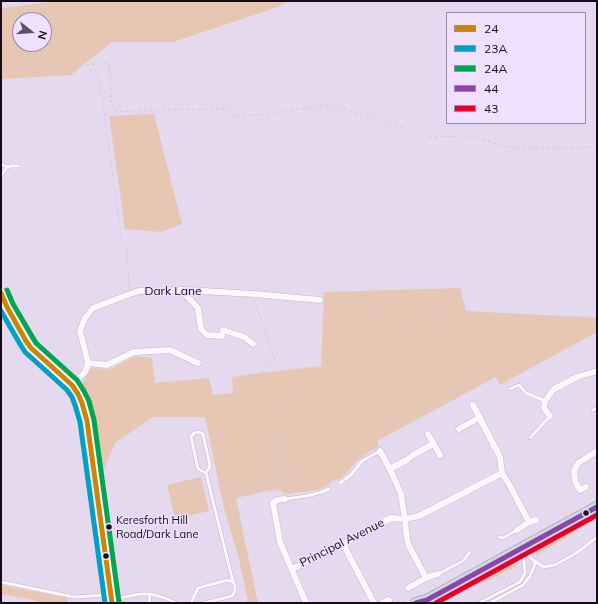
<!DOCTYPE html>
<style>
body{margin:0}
#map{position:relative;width:598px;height:604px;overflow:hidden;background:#e5d9f0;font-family:Mulish,sans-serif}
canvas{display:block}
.frame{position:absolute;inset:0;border:2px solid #150b1c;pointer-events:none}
.legend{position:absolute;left:446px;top:12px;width:140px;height:112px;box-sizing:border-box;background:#f0dffe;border:1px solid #988aa4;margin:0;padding:5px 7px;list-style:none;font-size:12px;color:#150b1c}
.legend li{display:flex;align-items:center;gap:8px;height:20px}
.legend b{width:20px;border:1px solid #988aa4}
.north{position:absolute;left:12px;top:12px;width:40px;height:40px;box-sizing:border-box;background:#f0dffe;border:1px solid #988aa4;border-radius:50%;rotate:107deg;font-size:11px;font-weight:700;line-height:16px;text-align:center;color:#150b1c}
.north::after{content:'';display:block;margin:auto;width:14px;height:18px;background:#5e5366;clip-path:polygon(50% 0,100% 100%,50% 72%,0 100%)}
</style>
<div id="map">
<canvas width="598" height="604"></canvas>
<div class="frame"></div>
<ul class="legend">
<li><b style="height:5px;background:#ca8706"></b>24</li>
<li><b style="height:5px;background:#01a1c5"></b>23A</li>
<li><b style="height:5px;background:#00a651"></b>24A</li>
<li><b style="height:5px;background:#8e44ad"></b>44</li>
<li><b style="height:5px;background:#e4002b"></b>43</li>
</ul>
<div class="north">N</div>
</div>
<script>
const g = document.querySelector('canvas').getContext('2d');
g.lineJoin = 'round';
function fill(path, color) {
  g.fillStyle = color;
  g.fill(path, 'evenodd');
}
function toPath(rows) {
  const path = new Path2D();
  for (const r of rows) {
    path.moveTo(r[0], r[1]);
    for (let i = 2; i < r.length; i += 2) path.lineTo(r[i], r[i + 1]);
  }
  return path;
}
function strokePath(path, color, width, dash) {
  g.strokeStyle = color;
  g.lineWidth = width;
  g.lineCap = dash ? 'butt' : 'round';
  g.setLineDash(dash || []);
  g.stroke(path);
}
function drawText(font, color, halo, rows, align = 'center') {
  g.font = font + ' Mulish,sans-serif';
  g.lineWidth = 3;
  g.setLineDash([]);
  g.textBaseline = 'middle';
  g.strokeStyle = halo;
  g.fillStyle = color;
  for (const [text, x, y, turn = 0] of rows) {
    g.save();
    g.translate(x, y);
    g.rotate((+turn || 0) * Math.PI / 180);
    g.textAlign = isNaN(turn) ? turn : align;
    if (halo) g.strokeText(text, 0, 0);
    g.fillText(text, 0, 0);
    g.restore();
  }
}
fill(toPath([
 [60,1,289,1,278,7,173,42,112,42,71,75,1,79,1,8],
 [20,20,44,20,44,44,20,44],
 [154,114,182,224,161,232,125,229,109,116],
 [460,288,466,311,597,318,597,332,500,385,496,377,377,441,379,446,369,452,356,462,342,478,332,481,325,487,312,491,287,494,278,490,268,491,236,498,258,603,248,603,239,559,224,508,205,417,153,417,115,443,102,475,91,405,81,385,92,367,108,370,136,356,152,358,155,383,209,378,213,395,233,393,232,377,261,373,321,366,324,292],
 [201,477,209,511,175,519,167,485],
 [597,511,597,518,536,556,536,551,538,546,542,542],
 [506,561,512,562,518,566,438,603,435,603,436,601],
 [1,585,67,598,68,603,39,603,34,600,1,594]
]), '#e7c7b4');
const service = toPath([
 [1,164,7,167],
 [1,176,7,167,10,166,19,166],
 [510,389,519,385,526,393,545,401],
 [593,410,597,408],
 [530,438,550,416],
 [206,473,198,469,191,437,194,433,200,432,203,434,210,466,206,473,233,582],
 [340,483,351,475,362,461,380,451],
 [285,499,307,496,322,492,329,489],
 [499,537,503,538,517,530],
 [523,551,532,559,543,567,555,565,578,552,597,537],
 [438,574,463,561,467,556,470,552],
 [1,582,74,597,107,595,109,597],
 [114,599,140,594,150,594,165,598,176,603],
 [149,603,150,594],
 [191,603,198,588,228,580,233,582,235,586,235,591,232,596,204,603],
 [479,603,520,582,525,573,523,552],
 [490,603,523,585,530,576,535,564,534,561]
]);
const minor = toPath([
 [181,290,198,308,201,329,207,335,222,336,223,330,244,337,253,344],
 [88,363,107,365,134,352,170,350,198,363],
 [72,385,85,372,88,363,80,331,85,318,93,308,130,294,139,291,184,290,254,294,320,300],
 [473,405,500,457,502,473,509,484,529,522],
 [550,416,544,408,545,401,554,389,577,377,597,371],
 [459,429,480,417],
 [428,434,440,455],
 [380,451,390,469,401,494,405,519,406,532,408,544,426,578],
 [390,469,407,460,413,455,433,444],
 [586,487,580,490,575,481,574,471,578,463,597,451],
 [285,499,277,500,273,503,280,542,306,603],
 [517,530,529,522,536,520],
 [343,544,374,603],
 [292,569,343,544,391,518,405,519,419,516,502,473],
 [408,588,426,578,438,574],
 [382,603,389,600]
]);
const secondary = toPath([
 [1,293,7,307,26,341,31,348,72,385,78,394,82,403,87,421,92,455,112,603]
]);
const trunk = toPath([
 [416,603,427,600,597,507]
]);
strokePath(service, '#bfb5c8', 4);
strokePath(minor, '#bfb5c8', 7);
strokePath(secondary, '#bfb5c8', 10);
strokePath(trunk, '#8a97a2', 12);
strokePath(toPath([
 [22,1,25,20],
 [28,44,32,68,86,65,97,75,102,98,122,243,127,249,129,287],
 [86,65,109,63,112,109,117,112,154,110,229,109,234,116,272,114,323,105,339,107,431,137,468,136,516,149,597,147],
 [1,71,31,68],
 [103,98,111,96],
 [254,300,276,363,264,366,263,375,236,380,237,395,210,399,215,430,237,510,255,603],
 [326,301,377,304,455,312,584,317,597,317],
 [262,375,255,384,263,458,268,491],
 [263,458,279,451],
 [278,489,279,435,274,408,276,404,314,380,333,365,374,328,386,322,403,321,448,329,461,330,470,335,482,361,482,370,462,386,430,404,415,411,386,427,382,433,378,437,373,446],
 [278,493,278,489,284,483,293,477,316,471,364,443,370,444,375,448],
 [234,496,241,491,267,488],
 [220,511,225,510,234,520,239,524],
 [498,575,499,578,513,577,513,578,505,584],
 [402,603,407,600]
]), '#cfcbd1', 1, [3, 3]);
strokePath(service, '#fbf9fd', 3);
strokePath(minor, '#fbf9fd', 6);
strokePath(secondary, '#fbf9fd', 9);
strokePath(trunk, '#cedade', 11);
strokePath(toPath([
 [1,293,7,307,26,341,31,348,72,385,78,394,82,403,87,421,112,603]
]), '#ca8706', 5);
strokePath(toPath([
 [1,311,20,344,25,352,67,390,72,397,75,405,80,422,105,603]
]), '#01a1c5', 5);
strokePath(toPath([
 [7,290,13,304,36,343,77,380,84,391,89,401,94,420,119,602]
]), '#00a651', 5);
strokePath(toPath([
 [416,603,427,600,597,507]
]), '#8e44ad', 5);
strokePath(toPath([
 [436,603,597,515]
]), '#e4002b', 5);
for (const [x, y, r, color] of [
 [586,513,3.5,"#150b1c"],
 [109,527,3.5,"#150b1c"],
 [106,556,3.5,"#150b1c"]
]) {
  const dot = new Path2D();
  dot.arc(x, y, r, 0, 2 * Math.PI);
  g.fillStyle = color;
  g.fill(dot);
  strokePath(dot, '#f0dffe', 1.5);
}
drawText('11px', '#150b1c', '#f0dffe', [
 ["Keresforth Hill",116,521],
 ["Road/Dark Lane",116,535]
], 'left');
drawText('12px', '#150b1c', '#f0dffe', [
 ["Dark Lane",173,291],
 ["Principal Avenue",342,543,-27]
]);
</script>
